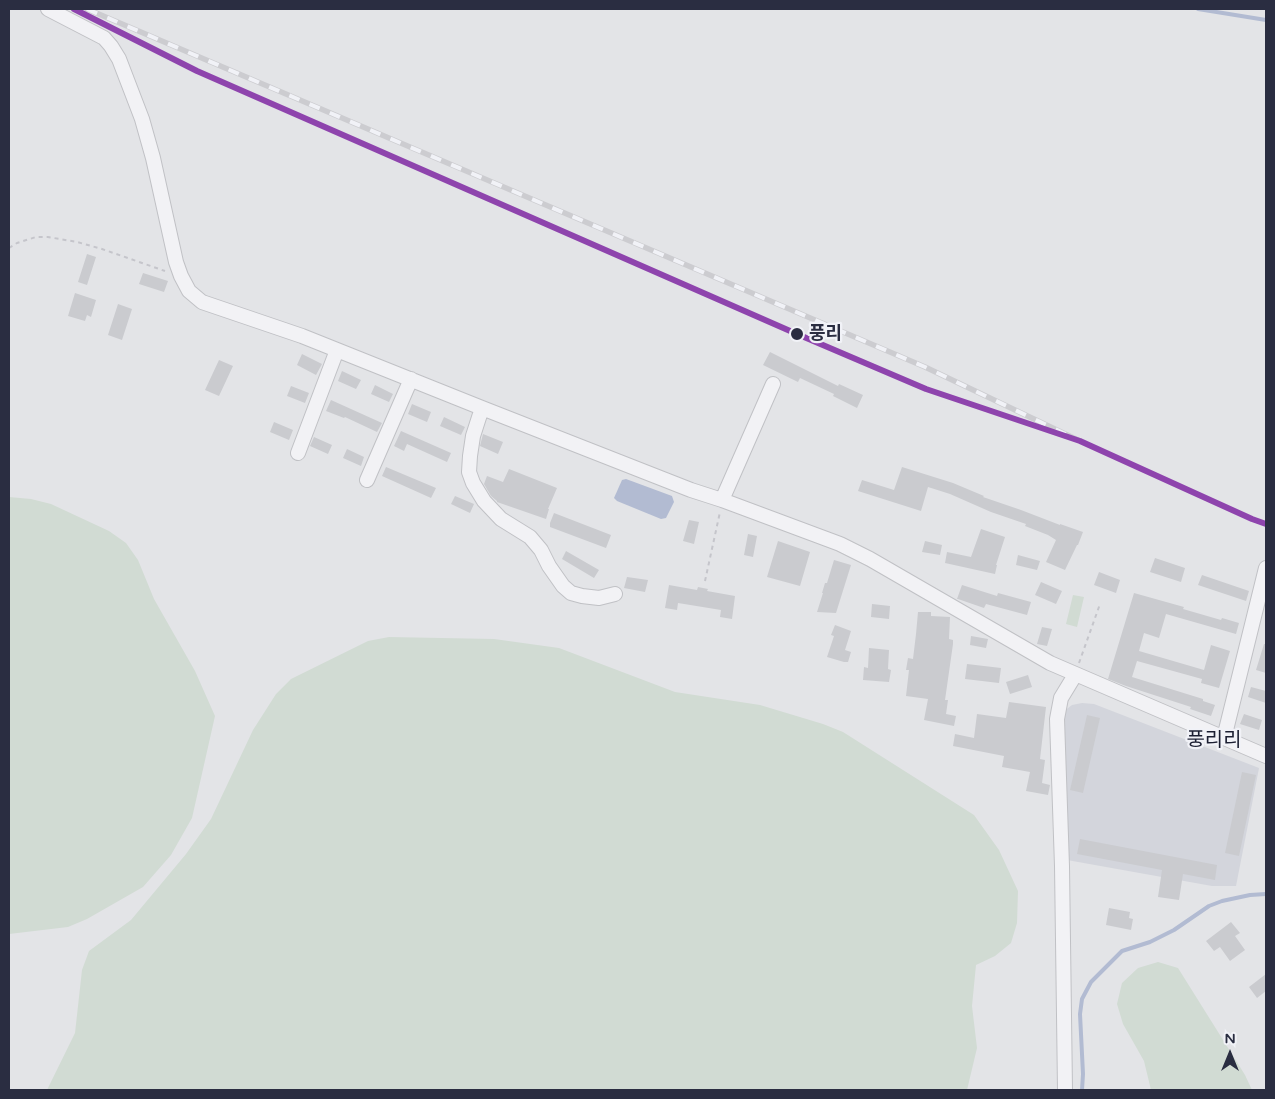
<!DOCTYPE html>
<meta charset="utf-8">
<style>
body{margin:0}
#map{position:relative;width:1275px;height:1099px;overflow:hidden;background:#e3e4e7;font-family:"Varela Round",sans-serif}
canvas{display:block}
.frame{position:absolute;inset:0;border:10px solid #2a2d41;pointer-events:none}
.north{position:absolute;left:1205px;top:1029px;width:50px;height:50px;-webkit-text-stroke:4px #f1f2f7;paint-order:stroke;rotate:0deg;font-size:14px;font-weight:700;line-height:20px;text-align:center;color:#2a2d41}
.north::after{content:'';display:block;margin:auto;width:18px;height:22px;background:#2a2d41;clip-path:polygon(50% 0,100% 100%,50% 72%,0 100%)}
</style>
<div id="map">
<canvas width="1275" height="1099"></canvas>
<div class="frame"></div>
<div class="north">N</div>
</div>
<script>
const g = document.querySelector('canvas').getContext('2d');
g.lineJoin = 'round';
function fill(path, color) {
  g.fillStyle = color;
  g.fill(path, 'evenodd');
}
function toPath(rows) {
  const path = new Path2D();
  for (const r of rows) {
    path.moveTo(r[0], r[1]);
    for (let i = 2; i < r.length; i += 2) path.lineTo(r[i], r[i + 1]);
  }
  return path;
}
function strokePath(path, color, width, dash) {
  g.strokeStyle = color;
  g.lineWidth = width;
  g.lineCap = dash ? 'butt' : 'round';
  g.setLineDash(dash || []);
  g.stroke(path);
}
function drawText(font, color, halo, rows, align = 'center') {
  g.font = font + ' "Varela Round","Noto Sans KR",sans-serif';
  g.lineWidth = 4.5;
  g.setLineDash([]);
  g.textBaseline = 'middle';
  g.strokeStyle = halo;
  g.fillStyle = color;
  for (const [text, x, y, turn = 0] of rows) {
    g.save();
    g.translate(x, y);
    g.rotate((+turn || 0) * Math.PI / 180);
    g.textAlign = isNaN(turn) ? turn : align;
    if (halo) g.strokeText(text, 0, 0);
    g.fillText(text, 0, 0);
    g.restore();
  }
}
fill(toPath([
 [1082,703,1094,704,1259,768,1236,886,1212,886,1067,860,1063,712,1072,705]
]), '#d3d5dc');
fill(toPath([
 [9,497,31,499,51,504,109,531,126,543,138,560,154,599,195,671,215,716,192,818,171,855,143,887,87,919,68,927,9,934],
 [1073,595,1084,597,1077,627,1066,624],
 [389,637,494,639,559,648,675,692,760,705,823,724,843,732,974,815,999,850,1018,891,1017,923,1011,943,995,956,976,965,972,1006,977,1048,967,1090,47,1090,75,1033,82,970,89,951,131,920,186,854,211,819,253,730,276,694,291,679,368,641],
 [1158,962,1178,968,1245,1075,1252,1090,1151,1090,1144,1061,1123,1024,1117,1004,1122,983,1138,968]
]), '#d1dbd3');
fill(toPath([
 [626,479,672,496,674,502,666,518,661,519,617,501,614,498,622,480]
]), '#b2bbd2');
strokePath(toPath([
 [1198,9,1266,20],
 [1082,1090,1083,1074,1080,1014,1082,999,1091,982,1122,951,1150,942,1174,930,1209,906,1222,901,1250,895,1266,894]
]), '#b2bbd2', 4);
fill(toPath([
 [87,254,96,257,87,285,78,282],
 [143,273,168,281,164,292,139,284],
 [75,293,96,300,91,317,87,315,85,321,68,316],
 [118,304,132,309,122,340,108,335],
 [770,352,838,386,839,384,863,395,857,408,833,396,834,394,800,378,798,382,763,365],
 [302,354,322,364,316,375,297,365],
 [219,360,233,366,219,396,205,390],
 [342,371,361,380,356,389,338,381],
 [375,385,393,394,389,402,371,394],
 [291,386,309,393,305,403,287,396],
 [331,400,382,423,377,432,345,417,344,418,326,411],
 [412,404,431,412,427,422,408,414],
 [444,417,465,427,461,435,440,426],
 [274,422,293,430,289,440,270,432],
 [401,431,451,453,447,462,407,444,404,451,394,446],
 [483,434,503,442,498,454,480,446],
 [314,437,332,445,328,454,310,446],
 [347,449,364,457,361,466,343,458],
 [386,467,436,488,431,498,382,476],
 [902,467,953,483,984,496,983,497,1021,510,1060,525,1060,524,1083,532,1078,545,1077,545,1065,570,1046,562,1056,540,1048,535,1025,526,1026,524,991,512,950,494,928,487,921,511,858,491,862,480,894,490],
 [509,469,557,488,548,509,549,509,546,519,497,502,497,501,491,496,484,484,487,476,503,482],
 [455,496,474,504,470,513,451,504],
 [554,513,611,535,606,548,550,527,550,523],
 [689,520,699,522,694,544,683,541],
 [981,529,1005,537,996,565,997,565,995,574,945,563,947,552,971,557],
 [748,534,757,536,753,557,744,555],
 [778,541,810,552,800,586,767,577],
 [925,541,942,545,940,555,922,552],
 [566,551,599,570,594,578,562,559],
 [1018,555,1040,561,1037,570,1016,565],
 [1155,558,1185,568,1181,582,1150,572],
 [834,560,851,565,836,613,817,612,823,593,822,593,825,583,827,583],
 [1099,572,1120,580,1116,593,1094,585],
 [1202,575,1249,591,1246,601,1198,585],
 [627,577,648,580,645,592,624,588],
 [1041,582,1062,591,1056,604,1035,595],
 [669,585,697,590,698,587,708,589,707,591,735,596,732,619,720,617,721,610,678,603,677,610,665,608],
 [962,585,997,596,998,593,1031,602,1027,615,986,604,984,608,958,599,957,599],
 [1134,593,1184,607,1183,609,1221,620,1222,618,1239,623,1236,634,1166,614,1159,638,1144,633,1139,651,1204,670,1211,645,1230,651,1219,688,1201,683,1202,679,1137,661,1132,677,1203,699,1203,701,1215,705,1211,716,1190,709,1191,707,1126,686,1108,679],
 [872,604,890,606,889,619,871,617],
 [918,612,931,612,931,616,950,617,949,639,953,640,953,644,945,700,948,700,946,714,956,716,954,726,924,720,928,699,906,696,909,670,906,670,908,658,913,659,916,634],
 [835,625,851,631,845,650,851,652,848,662,844,662,827,657,834,636,831,635],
 [1042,627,1052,629,1047,646,1037,644],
 [971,636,988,639,986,648,970,645],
 [1264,644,1266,644,1266,673,1256,670],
 [869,648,889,650,888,669,891,670,889,682,863,680,864,667,868,668],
 [967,664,1001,668,999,683,965,679],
 [1028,675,1032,687,1010,694,1006,682],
 [1251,687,1266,691,1266,703,1248,697],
 [1009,702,1046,707,1040,759,1045,760,1042,783,1050,785,1048,795,1026,791,1030,772,1002,767,1004,756,953,746,955,734,974,738,977,714,1006,718],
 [1244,714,1262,720,1259,730,1240,724],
 [1087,715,1100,718,1083,793,1070,790],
 [1242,772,1256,775,1239,856,1225,853],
 [1080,839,1217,865,1215,880,1183,874,1179,900,1158,897,1162,870,1077,854],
 [1109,908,1130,912,1129,918,1133,919,1131,930,1106,925],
 [1231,922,1240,933,1235,936,1245,950,1230,961,1220,947,1214,951,1206,941],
 [1266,974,1266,991,1257,998,1249,987]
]), '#cacbcf');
const street = toPath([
 [48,9,104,38,111,46,119,59,142,119,153,158,176,262,181,276,189,291,202,302,302,336,482,408,691,490,722,500,840,544,870,559,1050,663,1266,756],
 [482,408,473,436,470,456,469,472,473,483,484,501,501,519,530,537,541,550,549,566,563,586,571,593,582,596,599,598,615,594],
 [298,453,337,350],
 [367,480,411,379],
 [722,500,773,384],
 [1224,738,1266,568],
 [1065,1090,1062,866,1057,719,1061,698,1075,675]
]);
strokePath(street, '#c0c1c5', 16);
strokePath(toPath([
 [9,248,17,243,36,237,48,237,77,242,102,249,165,271],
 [705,581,720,512],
 [1079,663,1100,604]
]), '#c5c5cb', 2, [4, 4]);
strokePath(street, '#f2f2f5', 14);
const rail = toPath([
 [87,9,925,367,1080,441]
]);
strokePath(rail, '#ccccd0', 5.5);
strokePath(rail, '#f1f2f7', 4, [11]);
strokePath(toPath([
 [74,9,197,71,797,334,926,389,1080,441,1252,519,1266,524]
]), '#8e44ad', 6);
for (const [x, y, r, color] of [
 [797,334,7,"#2a2d41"]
]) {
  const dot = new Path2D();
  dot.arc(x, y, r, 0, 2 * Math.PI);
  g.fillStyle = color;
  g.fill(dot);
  strokePath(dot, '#f1f2f7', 2);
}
drawText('bold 18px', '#2a2d41', '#f1f2f7', [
 ["풍리",809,334]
], 'left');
drawText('20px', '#1c1f32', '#f1f2f7', [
 ["풍리리",1214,741]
]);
</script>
